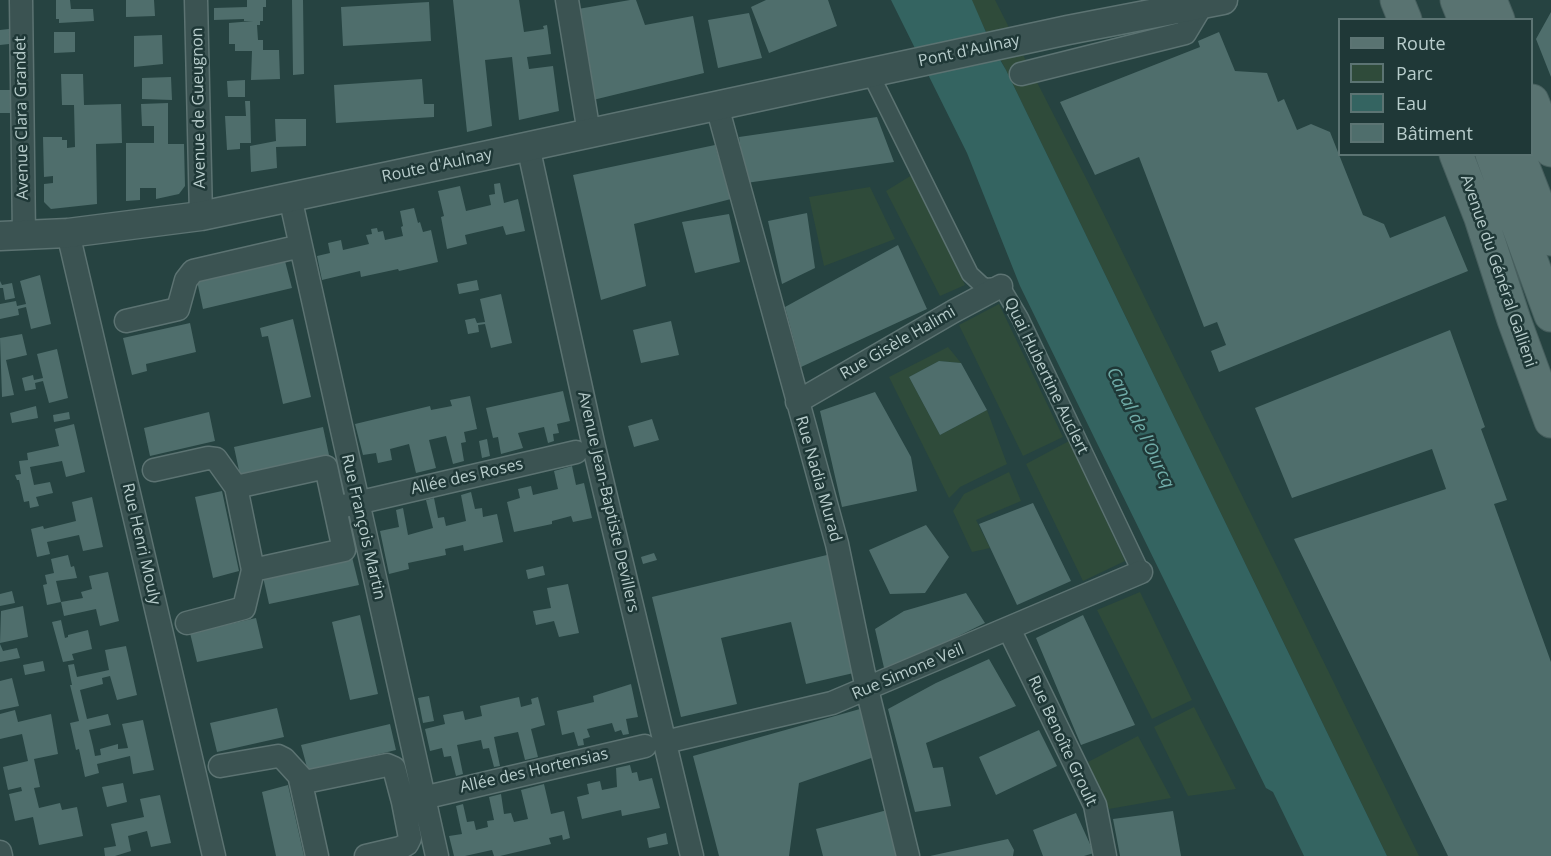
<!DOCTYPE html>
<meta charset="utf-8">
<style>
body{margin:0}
#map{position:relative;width:1551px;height:856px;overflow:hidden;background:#264341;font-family:"Open Sans",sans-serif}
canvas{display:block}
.legend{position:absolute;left:1338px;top:18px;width:195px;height:138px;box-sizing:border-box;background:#1f3837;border:2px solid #5c7473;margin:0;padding:8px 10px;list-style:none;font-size:18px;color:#b8cdcc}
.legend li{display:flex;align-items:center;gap:12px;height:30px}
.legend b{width:30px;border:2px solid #5c7473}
</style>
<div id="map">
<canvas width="1551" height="856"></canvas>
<ul class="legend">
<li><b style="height:8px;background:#597371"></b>Route</li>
<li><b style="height:16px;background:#2f4b3a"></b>Parc</li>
<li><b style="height:16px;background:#346461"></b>Eau</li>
<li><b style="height:16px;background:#4f6e6c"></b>Bâtiment</li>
</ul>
</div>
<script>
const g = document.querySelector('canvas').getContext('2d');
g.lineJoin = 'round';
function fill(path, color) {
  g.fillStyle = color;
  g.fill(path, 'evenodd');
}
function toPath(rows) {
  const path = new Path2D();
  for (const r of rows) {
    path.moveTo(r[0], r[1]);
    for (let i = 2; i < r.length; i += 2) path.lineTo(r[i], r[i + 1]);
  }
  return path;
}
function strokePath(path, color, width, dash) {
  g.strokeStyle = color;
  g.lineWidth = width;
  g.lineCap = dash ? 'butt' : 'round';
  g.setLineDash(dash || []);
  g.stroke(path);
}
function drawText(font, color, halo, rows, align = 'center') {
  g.font = font + ' "Open Sans",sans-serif';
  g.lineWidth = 5;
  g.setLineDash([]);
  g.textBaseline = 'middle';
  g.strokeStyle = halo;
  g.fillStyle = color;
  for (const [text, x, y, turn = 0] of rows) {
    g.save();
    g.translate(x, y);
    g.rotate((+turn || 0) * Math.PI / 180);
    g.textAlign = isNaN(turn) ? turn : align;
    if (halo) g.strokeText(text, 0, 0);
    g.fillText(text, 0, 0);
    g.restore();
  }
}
fill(toPath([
 [970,0,995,0,1088,182,1419,856,1387,856,1006,70],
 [912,175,965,285,940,296,886,191],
 [870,187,895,239,824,266,809,197],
 [999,304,1063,437,1023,456,959,325],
 [948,347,961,363,939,361,909,377,940,435,987,410,1007,464,960,487,949,498,889,377],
 [1069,441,1125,561,1083,581,1026,464],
 [1009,472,1021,501,976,520,990,548,972,552,953,511,964,494],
 [1140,592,1192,700,1152,719,1097,610],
 [1194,707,1236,789,1188,796,1154,727],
 [1138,736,1171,798,1109,809,1088,762]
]), '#2f4b3a');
fill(toPath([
 [891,0,972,0,992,46,1006,70,1387,856,1304,856,1273,792,1266,788,1020,286,967,153]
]), '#346461');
fill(toPath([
 [56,0,70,0,71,9,93,9,94,21,59,23,59,19,56,19],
 [126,0,154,0,155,16,126,17],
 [247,0,266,0,266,7,263,7,263,21,260,21,260,25,257,25,258,40,263,40,263,50,279,50,280,79,251,80,252,51,235,51,235,44,229,44,229,23,253,21,244,21,244,19,214,20,214,8,247,7],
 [292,0,303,0,304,74,293,75],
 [453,0,519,0,524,32,544,29,543,26,547,25,551,54,527,57,529,69,553,66,559,111,519,120,512,57,485,60,492,126,467,132],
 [630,0,636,0,645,25,693,16,704,73,593,100,578,9],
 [766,0,828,0,837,26,769,53,751,7],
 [429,2,431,41,343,46,341,7],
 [1551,12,1551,77,1536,39],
 [749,13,762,58,718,68,708,20],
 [9,29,9,44,0,45,0,30],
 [54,32,75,32,75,52,54,53],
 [1219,32,1235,71,1267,73,1278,102,1284,99,1297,130,1311,124,1330,132,1363,215,1384,224,1390,238,1445,216,1468,271,1219,372,1211,351,1226,345,1217,322,1204,327,1139,157,1095,175,1060,102,1200,47,1198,41],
 [162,35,163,64,134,67,134,36],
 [61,74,83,74,84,105,121,104,122,143,96,144,97,204,51,209,44,202,44,184,53,183,53,176,44,177,43,137,62,137,62,140,67,140,67,148,75,147,74,105,62,105],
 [171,77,172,100,142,99,142,78],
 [422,79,424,104,434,104,434,117,336,123,334,85],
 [245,80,245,97,228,97,227,81],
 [0,90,10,90,10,113,0,113],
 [245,101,250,101,251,143,240,143,240,149,227,150,225,116,246,116],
 [168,103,168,144,184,144,185,186,179,194,156,199,156,188,140,188,140,200,126,201,126,143,154,143,154,126,142,126,141,104],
 [877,117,894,162,746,183,739,137],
 [275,119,306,119,306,146,276,147,277,168,251,172,250,146,276,141],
 [715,145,731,199,634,224,646,286,601,300,573,175],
 [500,183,504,203,518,199,525,231,506,235,503,226,465,235,467,244,447,249,441,217,444,216,438,191,460,186,466,211,491,205,489,195,495,194,494,184],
 [414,208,418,223,420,222,423,232,431,230,438,262,399,271,398,269,361,277,360,271,322,280,317,256,330,253,328,243,341,240,343,250,369,244,366,235,372,234,371,229,377,228,378,232,383,231,385,240,403,236,401,227,403,226,400,211],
 [807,213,815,268,782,284,768,221],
 [729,214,740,262,695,273,682,222],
 [898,245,927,309,801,367,785,307],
 [285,261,292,288,203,309,197,281],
 [40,275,51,324,31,329,26,307,18,309,19,315,0,319,0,304,16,301,17,306,26,304,20,281],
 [477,280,479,290,459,294,457,284],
 [0,281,2,285,12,283,15,298,5,300,3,288,0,288],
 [501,294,512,343,491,348,485,324,478,325,479,332,468,334,465,320,475,318,477,323,485,322,480,299],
 [293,319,311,397,283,404,268,336,262,337,260,328],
 [671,321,679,355,641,363,633,330],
 [190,323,196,352,146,364,147,371,132,375,123,338],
 [1450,330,1485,427,1481,429,1507,500,1494,504,1551,662,1551,856,1448,856,1294,539,1446,489,1432,449,1292,498,1255,408],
 [22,334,27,355,6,360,14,395,2,397,0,338],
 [57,349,68,398,49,403,43,381,35,383,36,389,25,391,22,378,33,375,34,380,43,378,37,354],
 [939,361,961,363,987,410,940,435,909,377],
 [563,391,570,421,557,424,559,433,553,434,554,441,548,443,544,427,518,433,523,448,501,454,498,437,493,438,486,408],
 [875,392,911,457,917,491,842,507,820,411],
 [470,396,477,429,464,432,466,442,461,443,464,461,453,464,446,436,429,440,436,468,416,473,409,444,390,449,392,460,378,463,376,453,363,455,355,424,430,406,431,410,452,406,450,400],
 [36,406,38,418,12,423,10,413],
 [69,412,70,419,54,422,53,415],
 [209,412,215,441,150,456,144,428],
 [652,419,659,440,634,447,628,426],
 [74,424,85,472,66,477,62,461,30,467,34,485,50,482,53,493,36,497,39,506,30,508,29,501,24,502,19,480,17,480,15,475,21,474,19,461,28,460,27,453,59,446,55,429],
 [323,427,329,455,240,475,234,447],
 [487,439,490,456,482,458,479,441],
 [572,466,576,485,584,483,592,518,573,522,571,516,552,521,552,524,514,532,507,502,520,498,518,489,531,486,533,495,558,489,554,471],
 [222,491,239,571,213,578,195,497],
 [471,492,475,509,482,508,483,517,497,514,503,542,464,551,463,545,445,549,446,555,408,563,409,569,389,574,380,531,399,527,396,510,403,508,408,535,433,528,426,500,434,498,438,518,444,517,446,526,466,521,461,495],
 [92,497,103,547,83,551,79,535,47,542,50,554,37,557,31,529,43,526,44,529,76,521,72,502],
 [1033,503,1071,581,1017,605,979,524],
 [926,525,949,557,925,593,890,594,869,550],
 [654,553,657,560,643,564,641,557],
 [831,554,858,672,806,684,791,622,721,638,737,704,681,717,652,597],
 [68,555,71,567,74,566,77,578,56,581,61,602,47,605,43,585,47,584,45,575,54,573,51,559],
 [352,557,359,585,269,604,263,577],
 [543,566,545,575,528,579,526,570],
 [108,572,119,621,100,626,96,609,64,616,61,602,83,598,81,592,92,589,89,576],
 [568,584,579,633,559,637,554,621,536,625,533,611,551,608,547,588],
 [12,591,15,603,0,606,0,594],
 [966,593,985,623,885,672,875,629,904,611],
 [23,606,28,637,0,643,1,611],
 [360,615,378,694,350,700,332,622],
 [1083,615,1135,725,1081,745,1036,638],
 [256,618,263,648,197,662,190,633],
 [61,620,65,638,68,637,68,635,88,630,92,649,72,654,74,660,63,662,52,622],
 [0,644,3,651,17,648,20,658,0,662],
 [126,646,137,695,117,700,110,676,102,678,103,684,80,690,87,719,108,714,111,725,89,730,93,746,95,756,101,755,100,749,118,744,118,749,128,748,122,724,143,720,154,770,133,774,130,756,97,764,99,773,85,777,79,749,76,750,70,723,79,721,70,685,72,685,68,665,74,664,77,677,109,670,105,650],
 [989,659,1016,706,926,743,933,768,943,767,951,806,915,812,888,709,936,683],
 [43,661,45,671,25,675,23,665],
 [12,678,19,706,0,710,0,681],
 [631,684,638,717,626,719,629,734,623,735,621,730,615,732,612,723,587,729,590,737,583,739,584,745,578,746,574,732,562,735,557,711,594,702,593,696],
 [429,696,434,721,423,723,418,698],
 [519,697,521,707,532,704,531,699,538,697,545,725,531,729,538,757,525,760,518,732,494,737,500,766,494,767,489,748,483,749,481,740,457,745,463,774,456,776,451,756,444,757,442,748,430,751,425,729,445,724,443,715,463,711,465,720,482,716,480,706],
 [867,707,880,755,799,783,789,856,719,856,693,756],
 [277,708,284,737,217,752,210,723],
 [15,710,18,722,51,714,58,754,34,759,40,787,34,788,39,808,60,803,62,810,77,807,83,836,39,845,33,817,15,821,9,794,22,791,21,787,8,790,3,767,28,761,22,734,0,739,0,714],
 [390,724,396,750,308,771,301,745],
 [1039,730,1057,766,996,795,979,757],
 [630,765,632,773,637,772,639,781,652,778,660,808,622,816,621,810,582,819,577,797,589,794,587,784,600,781,602,790,617,787,616,768],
 [123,783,127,802,107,807,102,787],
 [544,784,551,814,564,811,570,838,563,840,562,835,549,838,551,844,500,856,494,856,492,850,465,856,454,856,449,836,462,834,456,806,463,804,467,822,474,821,476,830,488,827,487,821,494,820,489,797,501,794,504,814,511,813,514,822,528,819,521,790],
 [288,785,304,856,276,856,262,792],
 [160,795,171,843,151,847,147,831,128,836,131,851,115,856,105,856,104,848,116,846,111,824,144,817,140,799],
 [891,809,903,856,823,856,816,829],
 [1173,811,1181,856,1120,856,1113,819],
 [1076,813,1094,853,1084,856,1043,856,1033,830],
 [666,833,668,844,649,848,647,838],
 [1008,839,1014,850,1013,856,930,856]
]), '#4f6e6c');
const pedestrian = toPath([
 [870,73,970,274,984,287,1001,286,1020,318,1141,572]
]);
const minor = toPath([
 [21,0,24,236],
 [196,0,201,216],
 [567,0,589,133],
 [1021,74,1185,33,1203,3,1199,0],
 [717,106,837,544,867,689,908,856],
 [528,146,594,447,692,856],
 [290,197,437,856],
 [68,233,214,856],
 [126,321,178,309,186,280,193,271,301,246],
 [797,402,954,311,1001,286],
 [154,470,208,458,216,459,236,487,326,467,344,550,253,570,244,608,187,623],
 [236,487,253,570],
 [344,506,576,452],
 [1009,629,1095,805,1105,856],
 [665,742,832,703,1141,572],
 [220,766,278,756,284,759,305,782,387,765,394,768,403,802,410,838,407,844,400,848,366,856],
 [300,779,317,856],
 [410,801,645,746],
 [0,852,1,856]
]);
const tertiary = toPath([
 [0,236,68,233,201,216,484,156,1068,30,1223,0]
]);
const primary = toPath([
 [1397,0,1405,20],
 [1457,0,1465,20],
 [1490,0,1498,20],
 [1532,101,1551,150],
 [1456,154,1481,218,1514,320,1551,421],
 [1492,154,1551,315],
 [1518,154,1551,239]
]);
strokePath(pedestrian, '#5c7372', 19);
strokePath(minor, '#5c7372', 25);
strokePath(tertiary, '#5c7372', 31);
strokePath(primary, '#475f5e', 35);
strokePath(pedestrian, '#3b5352', 16);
strokePath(minor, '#3b5352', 22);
strokePath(tertiary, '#3b5352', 28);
strokePath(primary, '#597371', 33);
drawText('16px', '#b8cdcc', '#1f3837', [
 ["Pont d'Aulnay",969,51,-12],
 ["Avenue de Gueugnon",199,108,-91],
 ["Avenue Clara Grandet",22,118,-91],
 ["Route d'Aulnay",437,166,-12],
 ["Avenue du Général Gallieni",1498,271,71],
 ["Rue Gisèle Halimi",898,343,-30],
 ["Quai Hubertine Auclert",1046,376,64],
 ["Allée des Roses",467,477,-13],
 ["Rue Nadia Murad",818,479,74],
 ["Avenue Jean-Baptiste Devillers",608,502,77],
 ["Rue François Martin",363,527,77],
 ["Rue Henri Mouly",141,544,77],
 ["Rue Simone Veil",908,672,-23],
 ["Rue Benoîte Groult",1062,741,65],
 ["Allée des Hortensias",534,771,-13]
]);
drawText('italic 18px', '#70aca8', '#1f3837', [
 ["Canal de l'Ourcq",1140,428,64]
]);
</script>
